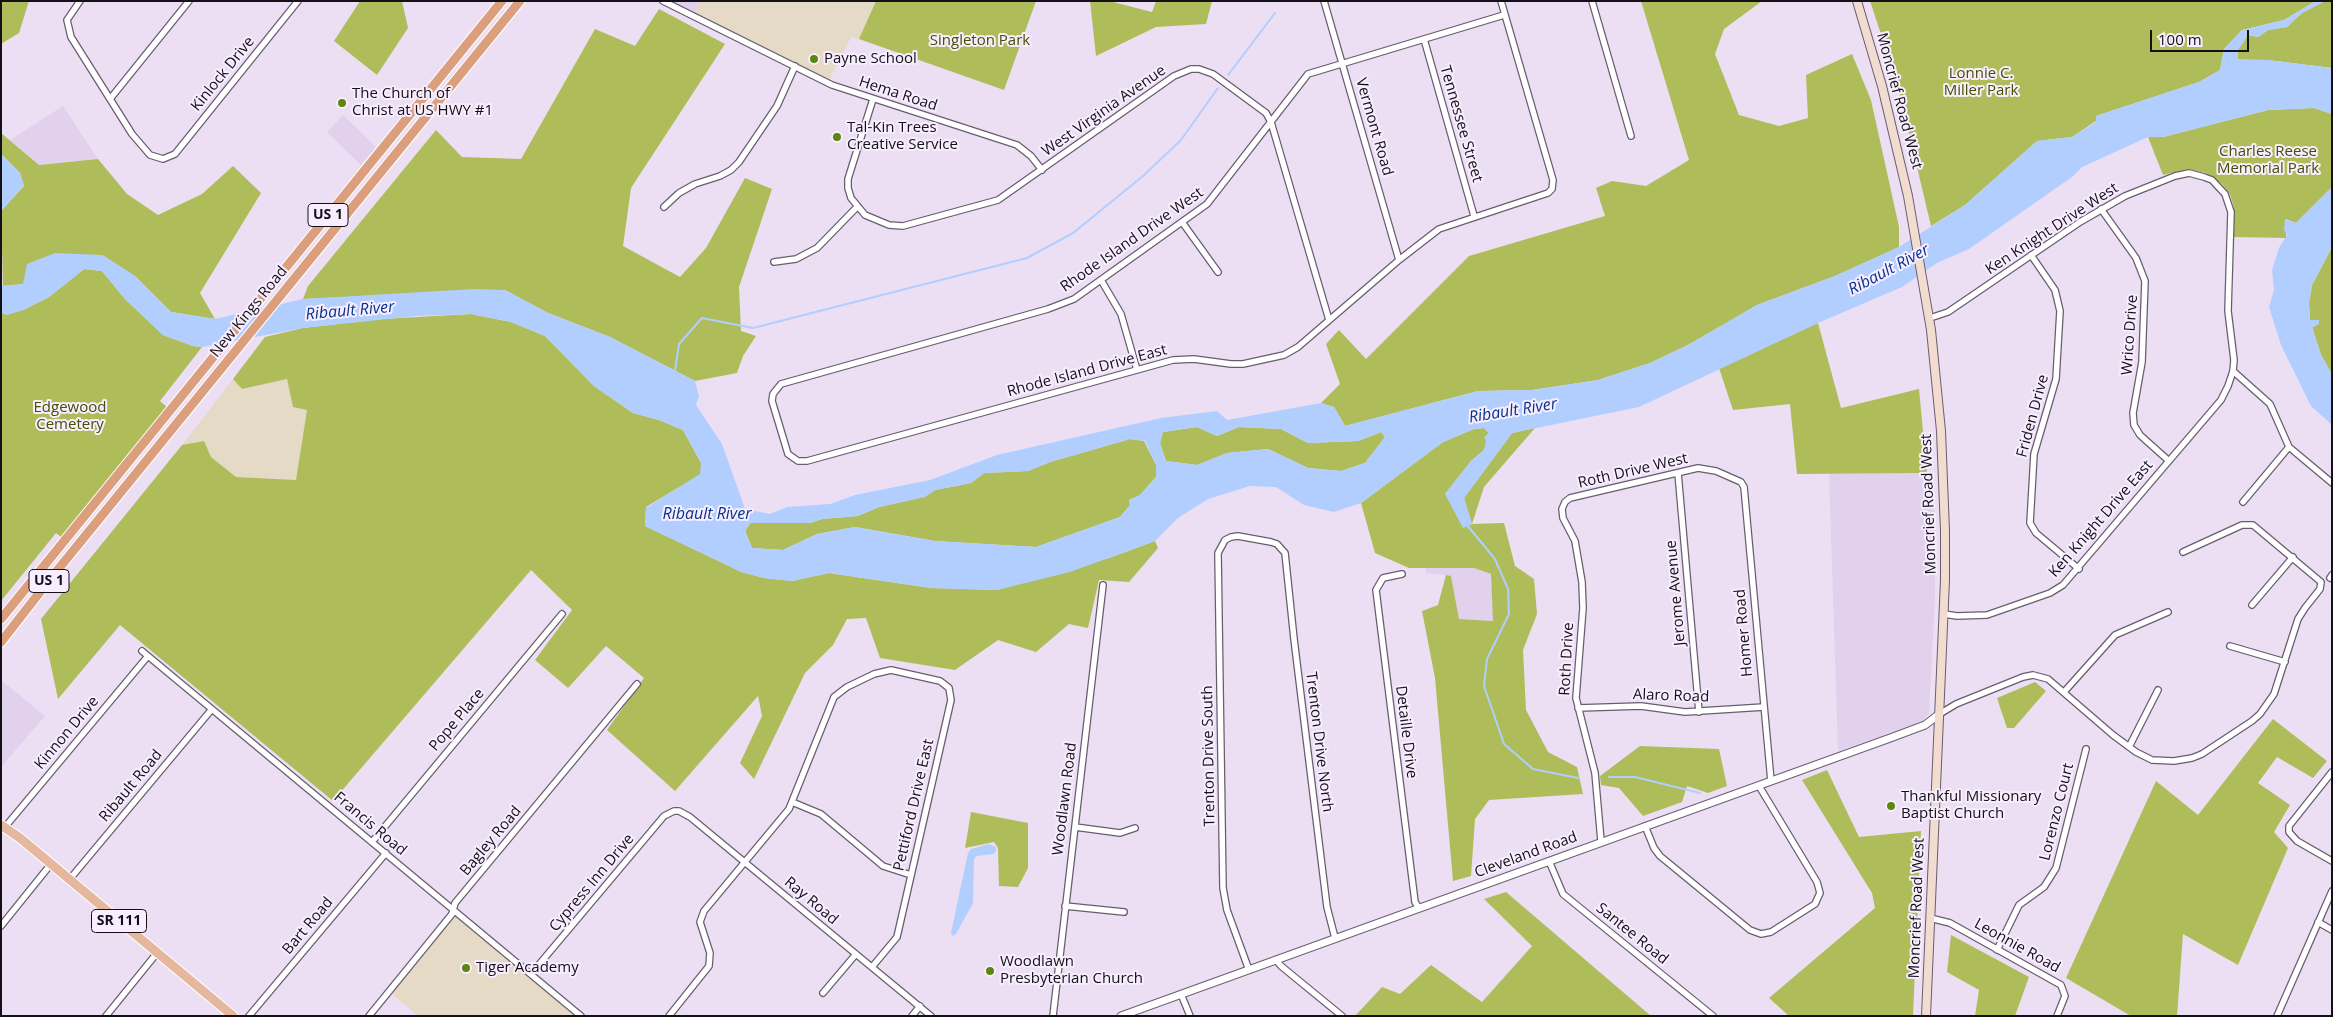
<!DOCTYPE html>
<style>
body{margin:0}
#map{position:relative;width:2333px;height:1017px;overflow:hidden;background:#ecdff4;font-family:"Open Sans",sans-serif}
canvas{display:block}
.frame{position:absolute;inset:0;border:2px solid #141017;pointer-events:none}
.scale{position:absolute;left:2150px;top:30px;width:99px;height:22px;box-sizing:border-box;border:2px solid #141017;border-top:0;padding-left:6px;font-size:15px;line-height:18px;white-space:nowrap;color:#141017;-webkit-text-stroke:4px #f8eeff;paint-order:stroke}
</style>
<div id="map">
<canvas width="2333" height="1017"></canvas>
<div class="frame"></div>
<div class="scale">100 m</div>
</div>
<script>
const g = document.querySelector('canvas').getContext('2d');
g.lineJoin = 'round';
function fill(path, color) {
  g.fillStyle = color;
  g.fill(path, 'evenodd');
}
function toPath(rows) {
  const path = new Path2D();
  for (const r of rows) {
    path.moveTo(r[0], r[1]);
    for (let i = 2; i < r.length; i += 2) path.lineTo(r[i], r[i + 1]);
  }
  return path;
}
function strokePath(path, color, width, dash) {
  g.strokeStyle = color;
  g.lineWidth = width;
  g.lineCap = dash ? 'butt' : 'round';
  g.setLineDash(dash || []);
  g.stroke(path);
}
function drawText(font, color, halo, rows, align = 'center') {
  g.font = font + ' "Open Sans",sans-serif';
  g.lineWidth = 4;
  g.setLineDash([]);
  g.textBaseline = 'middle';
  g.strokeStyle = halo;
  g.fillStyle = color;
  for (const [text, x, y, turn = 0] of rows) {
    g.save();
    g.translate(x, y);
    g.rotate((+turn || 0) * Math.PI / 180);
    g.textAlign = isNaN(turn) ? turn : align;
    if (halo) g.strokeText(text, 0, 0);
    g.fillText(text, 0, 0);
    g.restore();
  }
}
fill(toPath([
 [671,1,701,1,695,13],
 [63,106,98,159,39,165,10,140],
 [343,115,376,147,361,165,327,132],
 [1934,473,1935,597,1929,714,1921,722,1838,751,1829,474],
 [1426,567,1474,568,1491,574,1494,621,1459,619,1451,576,1426,573],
 [1,680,45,716,1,767]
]), '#e1d1ec');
fill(toPath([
 [701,1,876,1,859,39,851,37,829,80,695,13],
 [233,379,242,389,287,379,293,407,307,410,296,480,236,477,211,457,204,441,182,445],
 [456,915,577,1016,418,1016,391,993]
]), '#e4dac5');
fill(toPath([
 [1,1,29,1,19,33,1,44],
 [360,1,402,1,408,28,377,75,334,41],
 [876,1,1036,1,1004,90,859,39],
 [1090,1,1109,1,1152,12,1156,1,1212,1,1206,24,1156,27,1096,56],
 [1641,1,1762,1,1724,29,1715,54,1739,115,1779,126,1808,118,1806,75,1852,54,1871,100,1899,227,1899,247,1835,276,1757,305,1688,345,1650,363,1598,380,1532,390,1478,391,1345,426,1334,407,1321,403,1340,384,1326,344,1339,330,1366,359,1469,256,1605,216,1596,188,1612,181,1646,186,1689,160],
 [1870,1,2316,1,2284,20,2242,30,2224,49,2220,70,2199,82,2096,116,2096,121,2072,137,2037,141,1965,205,1931,226,1897,83],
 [2325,1,2332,1,2332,68,2268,60,2238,60,2238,50,2248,35,2258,37,2268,30,2287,27,2302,13],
 [659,9,725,44,631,188,623,246,680,277,706,248,745,178,772,189,739,287,741,331,756,336,743,356,737,373,695,381,610,337,548,313,505,290,303,299,308,286,436,130,462,157,521,159,595,29,635,46],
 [2314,108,2332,114,2332,187,2296,223,2286,219,2286,238,2234,237,2234,207,2230,194,2222,184,2206,173,2188,169,2163,175,2148,137,2163,137,2268,110],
 [1,133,39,165,98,159,127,194,158,215,202,194,233,166,261,193,200,293,215,319,171,312,135,276,102,255,23,284,3,286,1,211,24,186,20,173,1,154],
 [2332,247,2332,374,2321,355,2312,327,2319,320,2310,320,2309,303,2312,285],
 [84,269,102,271,125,299,163,335,193,346,202,347,160,401,167,407,61,537,56,533,1,601,1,313,7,314,23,310,49,297],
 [471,314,511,322,545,336,594,386,633,413,659,420,683,430,701,463,701,474,646,507,645,526,742,572,764,578,792,581,829,573,931,588,997,590,1109,558,1155,541,1158,548,1129,582,1099,580,1088,628,1069,624,1036,652,998,640,955,670,880,658,866,618,847,619,833,645,805,673,754,779,740,763,762,716,758,696,675,791,607,730,644,678,606,646,568,688,535,660,572,610,531,570,333,801,120,625,58,699,41,619,182,445,204,441,211,457,236,477,296,480,307,410,293,407,287,379,242,389,233,379,265,337,303,328,381,319],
 [1818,323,1841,408,1919,389,1927,473,1797,474,1790,404,1733,410,1719,368],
 [1197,427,1217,436,1239,427,1281,429,1308,443,1358,441,1381,432,1385,437,1365,463,1341,471,1308,468,1268,449,1227,453,1197,465,1166,461,1160,443,1163,432],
 [1484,428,1489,433,1484,450,1471,461,1445,494,1472,525,1464,498,1512,433,1535,428,1484,487,1472,524,1504,523,1515,566,1534,579,1537,614,1523,650,1526,710,1548,752,1577,767,1583,794,1489,800,1475,819,1471,876,1453,881,1435,678,1422,611,1438,605,1446,575,1451,576,1459,619,1493,621,1491,574,1474,568,1409,568,1375,553,1361,503,1443,442,1474,429],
 [1130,439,1144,441,1156,465,1156,477,1140,495,1129,500,1130,505,1120,517,1036,547,935,541,855,527,817,534,783,550,752,548,745,531,750,523,810,523,822,519,858,516,879,507,924,497,935,490,971,483,984,473,1028,471,1050,462],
 [2035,682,2046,691,2014,728,2007,728,1997,698],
 [2273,719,2327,761,2313,778,2277,757,2258,783,2290,805,2274,832,2288,848,2238,965,2183,934,2177,1016,2131,1016,2066,978,2156,781,2198,815],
 [1640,746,1719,749,1727,786,1708,793,1687,786,1682,802,1643,816,1619,788,1601,785,1600,776],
 [1827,770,1859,837,1921,831,1913,1016,1789,1016,1769,998,1875,908,1872,893,1802,780],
 [971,812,1028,823,1028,868,1018,887,999,886,998,848,994,842,965,848],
 [1506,892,1651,1016,1355,1016,1382,987,1400,994,1431,965,1482,1002,1532,946,1484,899],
 [1951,935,2029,977,2015,1016,1975,1016,1979,990,1947,972]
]), '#aebc5a');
fill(toPath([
 [2316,1,2325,1,2302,13,2287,27,2268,30,2258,37,2248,35,2238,50,2238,59,2268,60,2332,68,2332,114,2314,108,2268,110,2163,137,2148,137,2082,167,2072,177,1969,249,1937,263,1902,287,1818,323,1639,407,1512,433,1464,498,1472,524,1463,528,1445,494,1471,461,1484,450,1486,442,1484,437,1489,433,1484,428,1474,429,1443,442,1361,503,1334,512,1304,505,1276,487,1250,486,1208,499,1178,518,1155,541,1070,572,997,590,931,588,829,573,792,581,764,578,741,572,645,526,646,508,700,474,701,463,683,430,659,420,633,413,594,386,545,336,511,322,471,314,416,316,303,328,202,347,193,346,163,335,125,299,102,271,84,269,49,297,23,310,7,315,1,313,1,284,3,286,23,284,27,264,55,253,102,255,135,276,171,312,215,319,303,299,474,289,505,290,548,313,610,337,695,381,699,396,696,405,722,444,745,509,770,514,787,507,830,504,855,495,930,480,997,455,1161,418,1217,411,1227,420,1321,403,1334,407,1345,426,1478,391,1532,390,1598,380,1650,363,1688,345,1757,305,1835,276,1899,247,1965,205,2037,141,2072,137,2096,122,2096,116,2199,82,2220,70,2224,49,2242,30,2284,20],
 [1197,427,1217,436,1239,427,1281,429,1308,443,1358,441,1381,432,1385,437,1365,463,1341,471,1308,468,1268,449,1227,453,1197,465,1166,461,1160,443,1163,432],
 [1130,439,1145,441,1156,465,1156,477,1140,495,1129,500,1130,505,1120,517,1036,547,935,541,855,527,817,534,783,550,752,548,745,532,750,523,810,523,822,519,858,516,879,507,925,497,935,490,971,483,984,473,1028,471,1050,462],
 [1,154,20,173,24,186,1,211],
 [2332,187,2332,247,2312,285,2309,303,2310,320,2319,320,2319,324,2312,328,2321,355,2332,374,2332,425,2311,406,2281,345,2269,307,2274,290,2272,270,2279,248,2287,235,2284,230,2285,219,2296,223],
 [989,844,996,847,996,851,993,854,977,856,974,859,973,903,956,934,952,936,951,933,968,853,971,849]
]), '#b1ceff');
strokePath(toPath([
 [1228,75,1275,13],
 [675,371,679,344,702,318,753,328,1027,258,1073,233,1143,176,1181,140,1218,88],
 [1467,525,1495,559,1508,589,1509,614,1487,659,1484,686,1504,744,1533,769,1578,778],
 [1609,777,1635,777,1700,793]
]), '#b1ceff', 2);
const minor = toPath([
 [80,1,67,20,71,37,132,134,150,155,163,159,175,154,298,1],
 [663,1,832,85,1017,145,1031,156,1042,170],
 [1324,1,1399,260],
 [1501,1,1553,180,1552,189,1548,193,1439,229,1399,260,1298,347,1284,355,1243,364,1231,364,1194,359,1173,360,807,461,798,461,788,454,772,401,773,394,781,384,1048,309,1074,299,1207,204,1308,74,1504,15],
 [1592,1,1631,136],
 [1424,39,1474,216],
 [110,99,189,1],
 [873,99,848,179,848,188,851,198,865,215,889,225,903,226,998,200,1174,76,1191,69,1199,69,1213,74,1266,113,1271,122,1329,320],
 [664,207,679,193,695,184,720,176,731,170,739,162,777,106,795,66],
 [2101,209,2136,258,2145,281,2142,362,2133,413,2134,425,2140,435,2169,461],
 [1182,222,1218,272],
 [2031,255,2055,290,2060,311,2056,379,2034,454,2030,523,2036,533,2079,569],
 [774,262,796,259,817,248,857,207],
 [1101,280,1121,314,1137,370],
 [1930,318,1948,312,2080,222,2125,196,2175,176,2189,173,2204,177,2212,180,2225,194,2231,212,2228,311,2234,360,2233,371,2270,404,2289,447,2332,483],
 [1678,473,1699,712],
 [2243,502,2289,447],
 [1402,574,1383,578,1376,590,1415,902,1419,908],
 [2330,578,2332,575],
 [2252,605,2293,557],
 [1944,614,1957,616,1987,615,2050,593,2063,585,2221,400,2228,386,2233,371],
 [2230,646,2285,662],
 [142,651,581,1016],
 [2064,692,2115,635,2168,612],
 [1578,708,1641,706,1685,712,1764,707],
 [1938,715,1956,704,2023,677,2033,675,2048,679,2113,735,2136,752,2152,760,2174,761,2192,758,2202,754,2252,721,2260,714,2274,694,2298,619,2305,608,2320,589,2321,582,2253,525,2242,525,2183,552],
 [2129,747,2158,690],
 [2332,772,2289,826,2289,832,2297,841,2332,861],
 [792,802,821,814,883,866,911,875],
 [1645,826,1654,848,1660,856,1750,930,1761,934,1771,932,1815,904,1820,893,1817,882,1759,786],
 [5,827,148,656],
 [1075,827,1120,833,1135,828],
 [1601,841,1595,773,1576,698,1583,608,1582,582,1575,541,1563,518,1562,509,1565,502,1570,498,1698,468,1716,471,1741,482,1744,487,1771,781],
 [372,842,562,614],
 [1549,861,1563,894,1713,1016],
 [69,880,212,709],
 [1065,906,1124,912],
 [1930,918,1950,923,2061,985,2065,996,2057,1016],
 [2318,922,2332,930],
 [1,926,51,864],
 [1997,950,2019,905,2044,887,2056,868,2086,749],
 [1276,960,1281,966,1342,1016],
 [1249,970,1227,910,1223,888,1218,553,1225,540,1231,537,1238,536,1271,542,1277,544,1285,553,1294,639,1327,907,1335,938],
 [531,974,664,816,674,811,679,811,690,817,931,1016],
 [823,993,856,954],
 [1181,994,1190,1016],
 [106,1016,157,953],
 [249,1016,386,853],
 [369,1016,452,914,455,903,637,684],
 [669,1016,709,966,710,953,700,922,704,911,789,809,834,697,847,687,874,674,891,670,940,681,949,688,951,700,897,937,872,967],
 [912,1016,920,1006],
 [1053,1016,1103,585],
 [2277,1016,2332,891]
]);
const tertiary = toPath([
 [1121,1016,1893,737,1925,725,1938,715]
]);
const secondary = toPath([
 [1857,1,1882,86,1908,196,1931,330,1941,431,1945,531,1945,580,1926,1016]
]);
const primary = toPath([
 [1,825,20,838,233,1016]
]);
const trunk = toPath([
 [1,619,502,1],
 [1,642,47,583,520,1]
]);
strokePath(minor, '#685d6f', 8);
strokePath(tertiary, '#685d6f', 9);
strokePath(secondary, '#685d6f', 10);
strokePath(primary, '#fff', 11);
strokePath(trunk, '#fff', 11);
strokePath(minor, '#fff', 5.5);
strokePath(tertiary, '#fff', 7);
strokePath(secondary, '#f2dbcf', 8);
strokePath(primary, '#e5b79e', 9);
strokePath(trunk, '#dc9f7e', 9);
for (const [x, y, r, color] of [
 [814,59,5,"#5c8612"],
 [342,103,5,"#5c8612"],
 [837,137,5,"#5c8612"],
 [1891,806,5,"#5c8612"],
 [466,968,5,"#5c8612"],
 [990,971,5,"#5c8612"]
]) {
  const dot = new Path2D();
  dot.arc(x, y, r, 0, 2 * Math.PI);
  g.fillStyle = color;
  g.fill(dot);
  strokePath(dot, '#f8eeff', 2);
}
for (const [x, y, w] of [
 [328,215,40],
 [49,581,40],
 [119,921,55]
]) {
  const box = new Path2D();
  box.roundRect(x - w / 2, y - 11.5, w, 23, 4);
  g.fillStyle = '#f8eeff';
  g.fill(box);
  strokePath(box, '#141017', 1);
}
drawText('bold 14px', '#141017', null, [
 ["US 1",328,215],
 ["US 1",49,581],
 ["SR 111",119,921]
]);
drawText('15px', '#464e00', '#f8eeff', [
 ["Singleton Park",980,41],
 ["Lonnie C.",1981,74],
 ["Miller Park",1981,91],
 ["Charles Reese",2268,152],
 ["Memorial Park",2268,169],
 ["Edgewood",70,408],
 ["Cemetery",70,425]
]);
drawText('15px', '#141017', '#f8eeff', [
 ["Payne School",824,59],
 ["The Church of",352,94],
 ["Christ at US HWY #1",352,111],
 ["Tal-Kin Trees",847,128],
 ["Creative Service",847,145],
 ["Thankful Missionary",1901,797],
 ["Baptist Church",1901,814],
 ["Woodlawn",1000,962],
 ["Presbyterian Church",1000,979],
 ["Tiger Academy",476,968]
], 'left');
drawText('15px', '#141017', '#f8eeff', [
 ["Kinlock Drive",223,74,-51],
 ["Hema Road",898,94,18],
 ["Moncrief Road West",1899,101,75],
 ["West Virginia Avenue",1104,111,-35],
 ["Tennessee Street",1461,124,74],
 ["Vermont Road",1374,127,74],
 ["Ken Knight Drive West",2052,229,-33],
 ["Rhode Island Drive West",1132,240,-35],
 ["New Kings Road",249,312,-51],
 ["Wrico Drive",2130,335,-86],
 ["Rhode Island Drive East",1087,371,-15],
 ["Friden Drive",2033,416,-75],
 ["Roth Drive West",1633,471,-13],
 ["Moncrief Road West",1929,504,-92],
 ["Ken Knight Drive East",2101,519,-49],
 ["Jerome Avenue",1676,593,-95],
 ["Homer Road",1744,633,-95],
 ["Roth Drive",1567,659,-87],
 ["Alaro Road",1671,696,2],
 ["Pope Place",457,720,-50],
 ["Detaille Drive",1406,732,83],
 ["Kinnon Drive",67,733,-50],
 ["Trenton Drive North",1319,742,83],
 ["Trenton Drive South",1209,756,-91],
 ["Ribault Road",131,786,-50],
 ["Woodlawn Road",1065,799,-83],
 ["Pettiford Drive East",914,805,-77],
 ["Lorenzo Court",2057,812,-76],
 ["Francis Road",370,824,40],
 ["Bagley Road",491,841,-50],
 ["Cleveland Road",1526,855,-20],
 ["Cypress Inn Drive",592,883,-50],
 ["Ray Road",811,901,40],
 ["Moncrief Road West",1917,908,-88],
 ["Bart Road",308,926,-50],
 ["Santee Road",1632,934,39],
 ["Leonnie Road",2017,946,29]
]);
drawText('italic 16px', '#03348d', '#f8eeff', [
 ["Ribault River",1889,270,-28],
 ["Ribault River",350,311,-5],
 ["Ribault River",1513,411,-9],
 ["Ribault River",707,514]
]);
</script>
